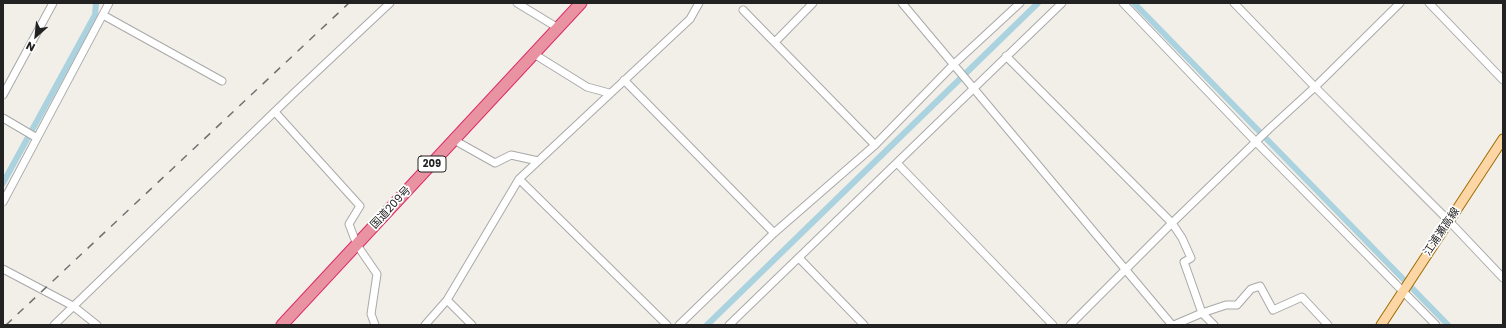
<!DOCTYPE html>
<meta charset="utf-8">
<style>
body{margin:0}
#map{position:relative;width:1506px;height:328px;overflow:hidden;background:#f2efe9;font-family:Poppins,sans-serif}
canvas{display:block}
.frame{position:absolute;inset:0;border:4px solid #222;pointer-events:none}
.north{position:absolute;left:16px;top:16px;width:40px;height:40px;-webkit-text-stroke:3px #fff;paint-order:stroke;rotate:207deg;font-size:11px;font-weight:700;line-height:16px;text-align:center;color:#222}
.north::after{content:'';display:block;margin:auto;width:14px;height:18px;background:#222;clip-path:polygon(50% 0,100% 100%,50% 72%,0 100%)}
</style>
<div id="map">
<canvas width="1506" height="328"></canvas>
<div class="frame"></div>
<div class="north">N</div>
</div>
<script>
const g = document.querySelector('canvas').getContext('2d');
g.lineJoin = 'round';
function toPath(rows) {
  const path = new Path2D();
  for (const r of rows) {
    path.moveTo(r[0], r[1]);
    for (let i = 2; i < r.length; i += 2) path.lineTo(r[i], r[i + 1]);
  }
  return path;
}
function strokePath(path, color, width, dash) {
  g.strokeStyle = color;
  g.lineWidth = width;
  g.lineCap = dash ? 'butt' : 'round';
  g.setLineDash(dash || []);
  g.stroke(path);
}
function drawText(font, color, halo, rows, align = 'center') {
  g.font = font + ' Poppins,"Noto Sans JP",sans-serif';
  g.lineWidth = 3.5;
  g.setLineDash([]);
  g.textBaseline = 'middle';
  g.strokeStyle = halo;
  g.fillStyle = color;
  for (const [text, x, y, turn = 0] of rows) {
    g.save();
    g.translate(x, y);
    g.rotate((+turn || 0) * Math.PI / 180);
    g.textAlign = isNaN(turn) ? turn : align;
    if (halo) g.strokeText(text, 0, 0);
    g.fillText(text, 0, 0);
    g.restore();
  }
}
strokePath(toPath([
 [1134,3,1448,325],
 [3,183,95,15,96,3],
 [707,325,1038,3]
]), '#aad3df', 6);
const minor = toPath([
 [517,3,558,28],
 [902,3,1172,325],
 [1123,3,1256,142,1436,325],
 [1234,3,1315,87,1449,221,1503,278],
 [1429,3,1503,80],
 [743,10,875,145],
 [103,15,222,81],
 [775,42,813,3],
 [534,54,587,87,609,93],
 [1006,56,1172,223,1182,238,1191,258,1184,262,1202,313,1214,325],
 [624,80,774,233],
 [3,95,53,3],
 [275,112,360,206,349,224,357,245,377,274,371,314,375,325],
 [3,118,37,138],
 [454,140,495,163,511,155,538,161],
 [897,163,1053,325],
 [519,179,667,325],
 [3,202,109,3],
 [799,258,864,325],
 [3,269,73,306,97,325],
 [447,300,472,325],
 [54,325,294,93,390,3],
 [425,325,447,300,519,179,690,19,699,3],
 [679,325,774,233,875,145,954,64,1020,3],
 [729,325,1062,3],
 [1070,325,1172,223,1269,129,1315,87,1400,3],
 [1174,325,1202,313,1226,305,1237,305,1251,289,1260,286,1273,310,1302,297,1328,325]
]);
const major = toPath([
 [1381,325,1503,139]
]);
const highway = toPath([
 [282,325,581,3]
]);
strokePath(minor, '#a9a9a9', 9);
strokePath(major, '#a06b00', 11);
strokePath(highway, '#dc2a67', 13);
strokePath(minor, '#fff', 7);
strokePath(major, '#fcd6a4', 9);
strokePath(highway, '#e892a2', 11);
strokePath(toPath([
 [6,325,349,3]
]), '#707070', 1.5, [8, 8]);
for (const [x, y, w] of [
 [432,164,28]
]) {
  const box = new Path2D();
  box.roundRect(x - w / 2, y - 8, w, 16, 3);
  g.fillStyle = '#fff';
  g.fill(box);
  strokePath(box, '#222', 1);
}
drawText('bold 10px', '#222', null, [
 ["209",432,164]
]);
drawText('11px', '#222', '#fff', [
 ["国道209号",391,208,-47],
 ["江浦瀬高線",1442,232,-56]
]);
</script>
